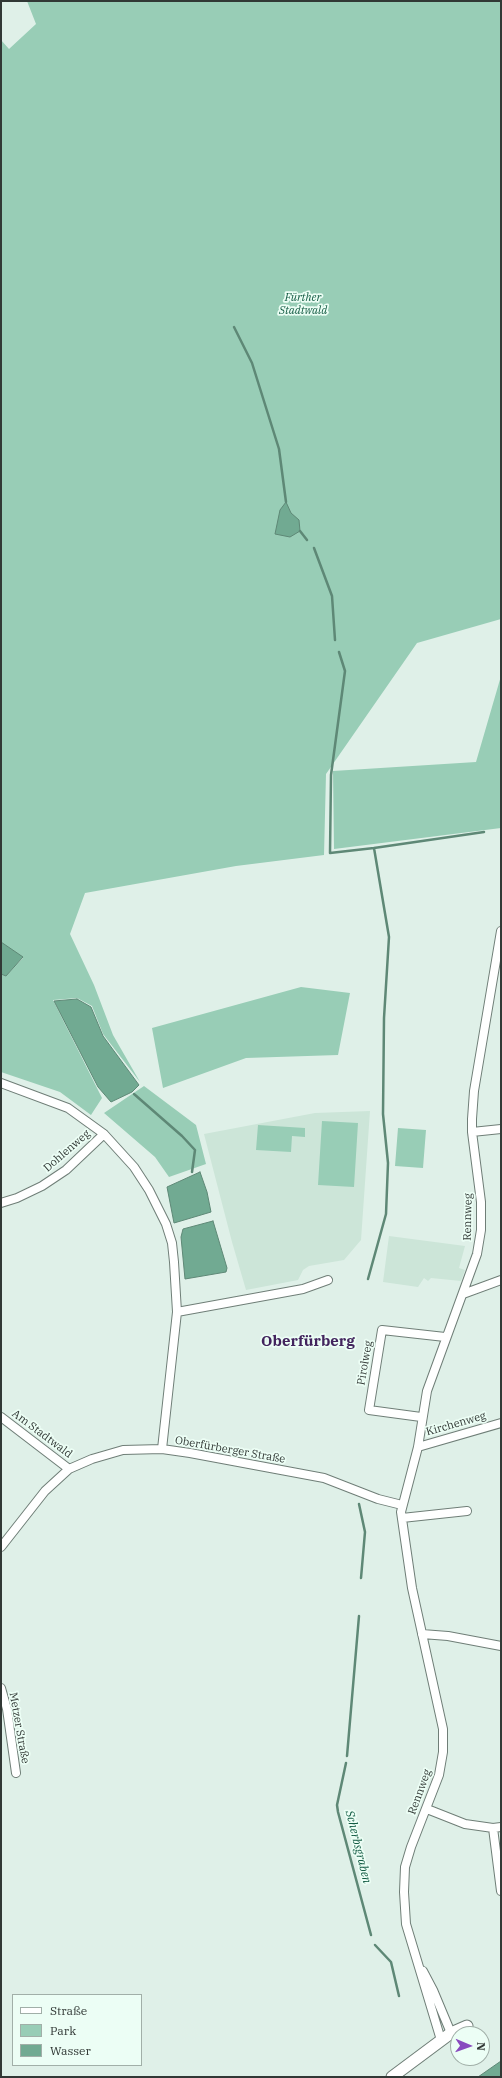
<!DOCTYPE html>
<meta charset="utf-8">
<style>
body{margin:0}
#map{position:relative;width:502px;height:2078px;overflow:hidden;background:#dff0e8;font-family:"IBM Plex Serif",serif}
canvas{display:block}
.frame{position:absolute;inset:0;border:2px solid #313835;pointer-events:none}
.legend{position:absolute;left:12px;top:1994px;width:130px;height:72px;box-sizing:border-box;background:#ecfef5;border:1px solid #a1afa8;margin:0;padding:5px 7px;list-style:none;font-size:12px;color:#313835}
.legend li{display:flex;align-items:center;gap:8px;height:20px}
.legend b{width:20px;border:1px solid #a1afa8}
.north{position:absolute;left:450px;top:2026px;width:40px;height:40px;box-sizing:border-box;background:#ecfef5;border:1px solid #a1afa8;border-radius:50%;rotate:92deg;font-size:11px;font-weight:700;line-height:16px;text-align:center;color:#313835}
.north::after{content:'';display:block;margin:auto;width:14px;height:18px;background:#894abf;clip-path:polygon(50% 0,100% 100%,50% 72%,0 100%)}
</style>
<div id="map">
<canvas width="502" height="2078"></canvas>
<div class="frame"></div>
<ul class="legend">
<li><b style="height:5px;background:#fff"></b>Straße</li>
<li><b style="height:11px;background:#98cdb6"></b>Park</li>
<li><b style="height:11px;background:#71aa92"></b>Wasser</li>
</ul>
<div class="north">N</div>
</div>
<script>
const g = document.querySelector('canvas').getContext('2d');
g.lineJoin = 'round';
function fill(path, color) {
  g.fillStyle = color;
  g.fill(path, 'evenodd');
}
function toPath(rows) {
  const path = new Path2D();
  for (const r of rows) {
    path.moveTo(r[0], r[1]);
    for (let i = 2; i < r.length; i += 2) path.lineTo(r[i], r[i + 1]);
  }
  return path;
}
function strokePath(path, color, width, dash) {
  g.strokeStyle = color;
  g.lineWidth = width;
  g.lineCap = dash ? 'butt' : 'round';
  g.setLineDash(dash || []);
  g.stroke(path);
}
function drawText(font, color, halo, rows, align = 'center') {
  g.font = font + ' "IBM Plex Serif",serif';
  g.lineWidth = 3.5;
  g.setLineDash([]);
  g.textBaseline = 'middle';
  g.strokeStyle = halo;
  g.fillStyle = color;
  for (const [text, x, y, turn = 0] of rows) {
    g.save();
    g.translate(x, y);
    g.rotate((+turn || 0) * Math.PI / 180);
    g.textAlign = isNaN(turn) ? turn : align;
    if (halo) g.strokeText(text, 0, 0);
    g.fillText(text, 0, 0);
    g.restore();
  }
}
fill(toPath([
 [370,1111,361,1240,344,1260,309,1266,303,1270,298,1280,246,1290,232,1242,204,1134,315,1113],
 [389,1236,465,1246,459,1268,465,1270,461,1281,431,1278,428,1281,424,1278,418,1287,383,1282]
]), '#cce5d8');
fill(toPath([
 [27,1,501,1,501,619,417,643,326,774,324,855,236,866,85,893,70,934,94,985,113,1035,140,1082,103,1034,92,1006,77,998,53,1000,102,1098,91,1115,60,1092,1,1072,1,974,6,976,23,958,1,942,1,40,9,49,36,24],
 [501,676,501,828,334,849,333,771,476,762],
 [301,987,350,993,338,1055,246,1058,163,1088,152,1028],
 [144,1086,196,1125,206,1164,169,1177,155,1157,104,1113],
 [322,1121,358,1123,354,1187,318,1185],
 [258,1125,305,1128,305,1137,292,1136,291,1152,256,1150],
 [398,1128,426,1130,423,1168,395,1166]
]), '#98cdb6');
const water = toPath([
 [286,502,291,513,299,520,300,531,290,537,275,534,280,510,286,502],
 [1,942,23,957,6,976,1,974,1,942],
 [77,999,91,1007,103,1036,139,1085,132,1092,111,1102,98,1087,54,1001,77,999],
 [200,1172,207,1192,211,1212,174,1223,167,1187,200,1172],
 [213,1221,227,1268,226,1272,185,1279,181,1237,183,1229,213,1221],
 [501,2061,501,2077,478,2077,501,2061]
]);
fill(water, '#71aa92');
strokePath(water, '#5e8876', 1);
strokePath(toPath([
 [234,327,252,363,279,449,286,502],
 [300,531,307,540],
 [314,548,332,596,335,640],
 [339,652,345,671,331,775,330,853,374,848,389,937,384,1018,383,1114,388,1163,386,1214,368,1279],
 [374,848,484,832],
 [134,1094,182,1136,195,1150,192,1172],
 [359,1504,365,1532,361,1578],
 [347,1756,359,1616],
 [346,1763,337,1805,338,1812,371,1935],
 [375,1945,391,1962,399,1996]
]), '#5e8876', 2.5);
const street = toPath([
 [1,1083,68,1108,104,1134,134,1167,149,1190,166,1224,172,1243,174,1262,177,1312,162,1449],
 [472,1132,501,1129],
 [1,1203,17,1198,42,1186,66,1170,104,1134],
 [463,1294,501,1280],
 [177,1312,303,1289,328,1280],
 [1,1417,69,1469],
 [421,1417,369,1410,382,1330,445,1337],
 [418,1447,501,1423],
 [402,1518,467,1511],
 [1,1547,45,1491,69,1469,92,1459,123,1450,162,1449,190,1453,324,1478,378,1499,402,1505],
 [422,1634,448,1636,501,1646],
 [1,1688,7,1709,16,1773],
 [427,1809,465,1824,493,1828,501,1827],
 [493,1828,501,1891],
 [423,1971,433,1990,451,2033],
 [441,2040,406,1924,404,1892,405,1867,411,1847,439,1775,443,1752,443,1729,412,1588,401,1512,418,1447,427,1391,477,1254,481,1230,481,1202,472,1132,472,1119,474,1091,501,931]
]);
const secondary = toPath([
 [392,2077,451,2033,467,2026]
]);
strokePath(street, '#6f7e77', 10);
strokePath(secondary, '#6f7e77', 13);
strokePath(street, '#fff', 8);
strokePath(secondary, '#fff', 11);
drawText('italic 11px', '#135b43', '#ecfef5', [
 ["Fürther",303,298],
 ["Stadtwald",303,311]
]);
drawText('11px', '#313835', '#ecfef5', [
 ["Dohlenweg",67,1151,-41],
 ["Rennweg",468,1217,-89],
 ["Pirolweg",365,1363,-80],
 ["Kirchenweg",456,1424,-16],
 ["Am Stadtwald",42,1434,37],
 ["Oberfürberger Straße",230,1450,10],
 ["Metzer Straße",19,1728,80],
 ["Rennweg",420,1792,-70]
]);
drawText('italic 12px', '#155d45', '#ecfef5', [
 ["Scherbsgraben",358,1847,76]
]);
drawText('bold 15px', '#42245d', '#ecfef5', [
 ["Oberfürberg",308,1342]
]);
</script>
